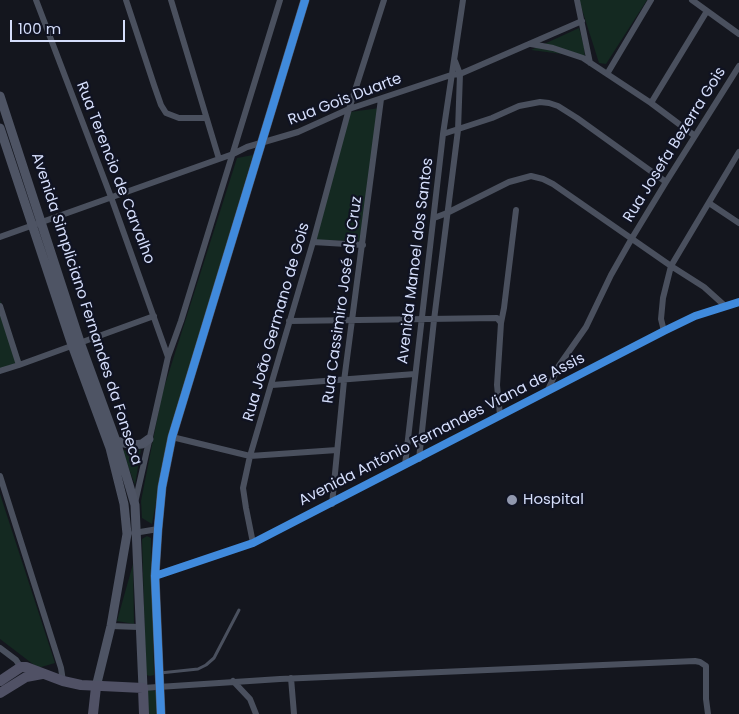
<!DOCTYPE html>
<meta charset="utf-8">
<style>
body{margin:0}
#map{position:relative;width:739px;height:714px;overflow:hidden;background:#14161e;font-family:Poppins,sans-serif}
canvas{display:block}
.scale{position:absolute;left:10px;top:20px;width:115px;height:22px;box-sizing:border-box;border:2px solid #d5defb;border-top:0;padding-left:6px;font-size:15px;line-height:18px;white-space:nowrap;color:#d5defb;-webkit-text-stroke:4px #101322;paint-order:stroke}
</style>
<div id="map">
<canvas width="739" height="714"></canvas>
<div class="scale">100 m</div>
</div>
<script>
const g = document.querySelector('canvas').getContext('2d');
g.lineJoin = 'round';
function fill(path, color) {
  g.fillStyle = color;
  g.fill(path, 'evenodd');
}
function toPath(rows) {
  const path = new Path2D();
  for (const r of rows) {
    path.moveTo(r[0], r[1]);
    for (let i = 2; i < r.length; i += 2) path.lineTo(r[i], r[i + 1]);
  }
  return path;
}
function strokePath(path, color, width, dash) {
  g.strokeStyle = color;
  g.lineWidth = width;
  g.lineCap = dash ? 'butt' : 'round';
  g.setLineDash(dash || []);
  g.stroke(path);
}
function drawText(font, color, halo, rows, align = 'center') {
  g.font = font + ' Poppins,sans-serif';
  g.lineWidth = 4.5;
  g.setLineDash([]);
  g.textBaseline = 'middle';
  g.strokeStyle = halo;
  g.fillStyle = color;
  for (const [text, x, y, turn = 0] of rows) {
    g.save();
    g.translate(x, y);
    g.rotate((+turn || 0) * Math.PI / 180);
    g.textAlign = isNaN(turn) ? turn : align;
    if (halo) g.strokeText(text, 0, 0);
    g.fillText(text, 0, 0);
    g.restore();
  }
}
fill(toPath([
 [579,0,647,0,606,64,599,63],
 [579,28,584,47,585,57,531,50],
 [380,108,360,241,314,240,350,112],
 [253,155,167,442,152,524,142,518,141,501,162,394,237,158],
 [0,300,21,361,0,369],
 [141,449,135,485,122,450,128,451],
 [0,494,55,663,38,668,0,639],
 [147,536,151,538,154,675,150,676,146,675,142,539],
 [133,564,134,624,117,621],
 [149,690,156,691,157,714,147,714,146,691]
]), '#142921');
strokePath(toPath([
 [160,673,198,669,206,665,214,658,239,610]
]), '#4a505e', 3);
strokePath(toPath([
 [36,0,111,197,168,357],
 [126,0,154,85,161,105,166,113,179,118,205,118],
 [171,0,219,159],
 [577,0,590,63],
 [692,0,739,34],
 [531,44,553,48,583,58,651,103,695,136],
 [607,74,651,0],
 [651,103,707,11],
 [443,134,492,118,519,106,540,102,549,103,558,106,577,118,666,182],
 [709,203,739,223],
 [434,218,447,213,509,182,531,176,543,179,553,184,671,266,704,287,724,305],
 [0,237,233,154,247,147,298,132,349,109,451,75,460,74,582,21],
 [313,242,363,245],
 [0,306,19,365,0,371],
 [289,321,497,318,501,323,497,385,500,415],
 [501,323,504,308,516,210],
 [664,331,661,319,663,298,671,266,739,152],
 [19,365,154,316],
 [272,385,415,374],
 [548,390,558,367,586,327,611,275,632,238,666,182,739,66],
 [172,437,250,456,337,450],
 [419,459,434,320,458,130,460,74,455,61],
 [405,465,443,134,463,0],
 [0,476,61,668,63,681],
 [135,503,168,357,181,321,280,0],
 [332,504,344,381,381,99],
 [134,533,158,529],
 [253,543,246,508,243,488,250,456,313,242,349,109,384,0],
 [155,576,253,543,664,331,695,316,739,302],
 [111,626,139,627],
 [0,648,16,660,22,669],
 [291,678,294,714],
 [233,681,250,699,256,714],
 [143,688,280,679,695,661,700,662,706,666,706,699,708,714]
]), '#4a505e', 6);
strokePath(toPath([
 [0,96,80,342,116,441,135,505,143,688],
 [0,128,72,345,110,448,124,504,127,534,111,626,96,687],
 [116,441,133,445,142,444,149,439],
 [161,714,155,576,158,529,162,487,172,437,305,0]
]), '#4e5464', 9);
strokePath(toPath([
 [0,681,21,667,26,667,63,681,81,685,143,688,144,714],
 [0,693,26,677,42,674],
 [93,714,96,687]
]), '#505165', 10);
strokePath(toPath([
 [155,576,253,543,664,331,695,316,739,302],
 [161,714,155,576,158,529,162,487,172,437,305,0]
]), '#408adc', 8);
for (const [x, y, r, color] of [
 [512,500,6,"#9198ae"]
]) {
  const dot = new Path2D();
  dot.arc(x, y, r, 0, 2 * Math.PI);
  g.fillStyle = color;
  g.fill(dot);
  strokePath(dot, '#101322', 2);
}
drawText('15px', '#d5defb', '#101322', [
 ["Rua Gois Duarte",345,100,-21],
 ["Rua Josefa Bezerra Gois",675,145,-58],
 ["Rua Terencio de Carvalho",115,173,69],
 ["Avenida Manoel dos Santos",416,261,-83],
 ["Rua Cassimiro José da Cruz",343,300,-82],
 ["Avenida Simpliciano Fernandes da Fonseca",86,309,72],
 ["Rua João Germano de Gois",277,322,-74],
 ["Avenida Antônio Fernandes Viana de Assis",442,430,-27]
]);
drawText('15px', '#d5defb', '#101322', [
 ["Hospital",523,500]
], 'left');
</script>
